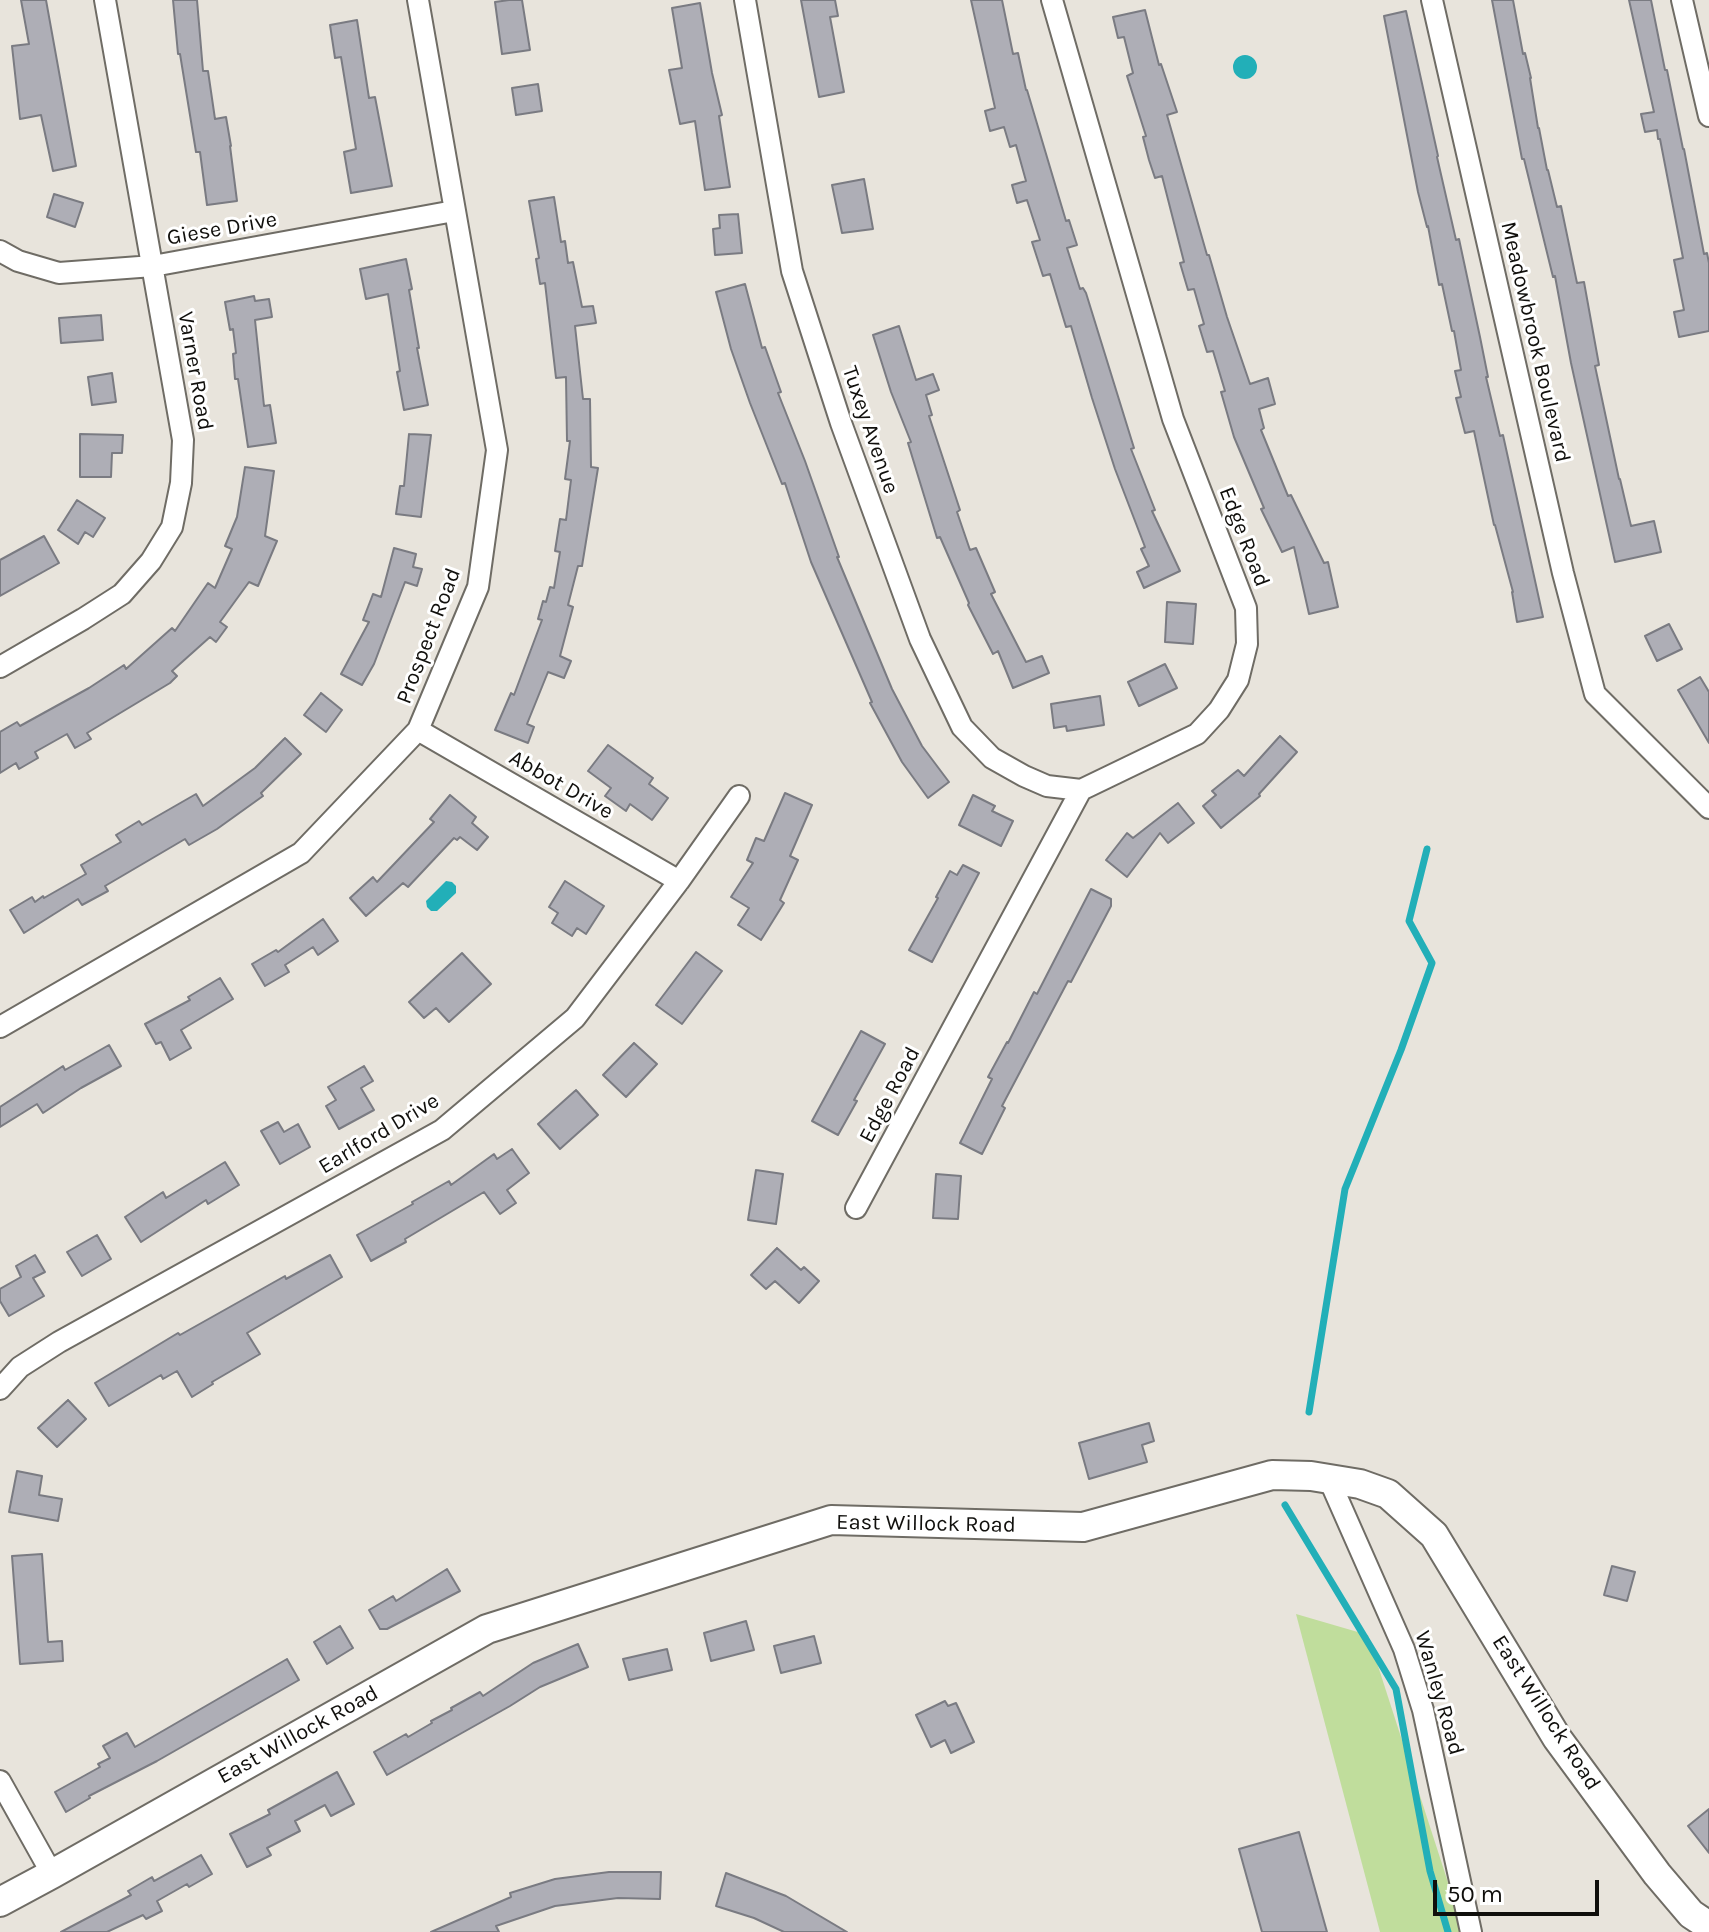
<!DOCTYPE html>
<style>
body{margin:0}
#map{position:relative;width:1709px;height:1932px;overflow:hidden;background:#e8e4dc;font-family:Karla,sans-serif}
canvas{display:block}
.scale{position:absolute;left:1433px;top:1880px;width:166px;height:36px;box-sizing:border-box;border:4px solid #100f0c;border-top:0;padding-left:10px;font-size:24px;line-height:28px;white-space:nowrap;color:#100f0c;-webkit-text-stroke:6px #fff;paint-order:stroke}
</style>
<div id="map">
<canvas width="1709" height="1932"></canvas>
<div class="scale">50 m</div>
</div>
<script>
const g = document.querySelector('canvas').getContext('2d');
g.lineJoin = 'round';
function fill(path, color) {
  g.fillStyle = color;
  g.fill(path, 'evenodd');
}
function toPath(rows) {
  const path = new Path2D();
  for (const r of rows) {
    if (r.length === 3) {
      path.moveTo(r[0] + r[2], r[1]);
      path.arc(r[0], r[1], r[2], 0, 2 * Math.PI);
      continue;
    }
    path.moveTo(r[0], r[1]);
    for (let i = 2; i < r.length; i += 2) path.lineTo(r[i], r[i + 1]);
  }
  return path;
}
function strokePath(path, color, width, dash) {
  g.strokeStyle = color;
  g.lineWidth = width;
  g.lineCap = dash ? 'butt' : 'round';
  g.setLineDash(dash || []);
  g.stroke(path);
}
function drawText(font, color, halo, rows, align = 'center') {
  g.font = font + ' Karla,sans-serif';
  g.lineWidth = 6;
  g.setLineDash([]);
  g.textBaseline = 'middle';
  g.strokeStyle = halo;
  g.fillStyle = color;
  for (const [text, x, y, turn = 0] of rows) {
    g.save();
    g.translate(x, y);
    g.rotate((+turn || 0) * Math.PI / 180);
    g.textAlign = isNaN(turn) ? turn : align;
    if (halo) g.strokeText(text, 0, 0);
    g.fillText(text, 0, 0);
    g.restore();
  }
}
fill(toPath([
 [1296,1614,1368,1635,1464,1932,1380,1932]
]), '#c0dd9c');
fill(toPath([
 [1245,67,12],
 [446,881,452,882,456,886,456,893,437,911,431,911,427,907,426,901]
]), '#22afb8');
strokePath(toPath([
 [1309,1412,1345,1189,1401,1050,1432,963,1409,921,1427,849],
 [1285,1505,1396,1689,1430,1871,1448,1932]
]), '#22afb8', 7);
const building = toPath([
 [21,0,46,0,76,166,53,171,41,115,20,119,12,46,29,44,21,0],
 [173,0,197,0,203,71,208,71,215,119,226,117,231,146,230,146,237,201,207,205,200,152,196,152,180,54,178,54,173,0],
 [509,0,522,0,530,50,502,54,495,2,509,0],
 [801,0,835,0,838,16,830,17,844,92,819,97,801,0],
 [971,0,1002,0,1013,54,1018,53,1026,90,1027,90,1066,221,1069,220,1077,245,1067,248,1080,289,1083,288,1086,293,1134,448,1131,449,1155,510,1152,511,1180,571,1144,588,1137,572,1149,566,1141,549,1145,547,1115,469,1092,398,1071,326,1066,327,1050,274,1043,276,1032,242,1040,240,1027,200,1017,203,1012,185,1026,181,1016,145,1010,147,1004,127,990,131,985,111,995,108,971,0],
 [1492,0,1513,0,1523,54,1525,53,1531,78,1530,78,1538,128,1539,128,1547,170,1548,170,1557,207,1561,206,1577,283,1584,282,1599,365,1595,366,1619,479,1620,479,1631,526,1654,521,1661,552,1615,562,1571,363,1555,276,1553,277,1524,159,1522,159,1492,0],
 [1629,0,1651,0,1665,70,1667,70,1683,149,1684,149,1704,254,1707,253,1709,263,1709,331,1679,337,1674,312,1684,310,1674,260,1683,258,1660,139,1658,139,1657,130,1645,132,1641,114,1654,112,1629,0],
 [700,3,712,73,722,115,719,116,730,187,705,190,695,121,680,124,669,70,682,68,672,8,700,3],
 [1145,10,1159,65,1161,64,1177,112,1167,115,1207,255,1209,255,1227,317,1250,384,1268,378,1275,404,1259,409,1264,428,1261,430,1288,496,1291,495,1324,563,1328,562,1338,607,1309,614,1294,547,1282,552,1261,509,1264,508,1234,437,1221,392,1225,391,1213,351,1207,352,1199,326,1204,324,1194,289,1188,290,1180,263,1184,262,1162,176,1155,178,1149,160,1143,137,1146,136,1127,76,1133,73,1124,37,1118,38,1113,17,1145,10],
 [1406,11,1438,156,1437,157,1456,240,1459,239,1480,337,1488,377,1486,377,1500,436,1503,435,1543,617,1517,622,1512,592,1513,592,1495,525,1494,525,1474,431,1465,433,1456,398,1461,397,1455,371,1461,370,1454,331,1452,331,1442,284,1439,285,1428,226,1427,227,1418,192,1384,16,1406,11],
 [357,20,369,98,375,97,392,186,351,193,344,152,356,149,341,57,335,58,330,25,357,20],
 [538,84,542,111,516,115,512,88,538,84],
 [864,179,873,229,842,233,832,185,864,179],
 [54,194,83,203,75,227,47,217,54,194],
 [554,197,561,242,565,241,568,263,573,262,582,307,593,306,596,323,575,326,583,399,590,399,591,467,598,468,582,566,578,566,568,605,573,607,560,656,571,661,564,678,548,672,527,724,534,727,528,743,495,730,511,693,514,695,542,620,538,619,543,601,546,602,550,587,554,588,560,552,555,551,560,519,566,520,571,480,565,479,570,441,567,441,566,377,556,378,545,283,540,284,536,259,539,258,529,201,554,197],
 [738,214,742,253,715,255,713,229,720,228,719,215,738,214],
 [406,259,412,289,409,290,419,348,417,348,428,405,404,410,397,372,400,371,388,294,366,299,360,269,406,259],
 [745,284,762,348,765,347,781,392,778,393,805,461,839,557,837,557,892,689,922,746,949,782,928,798,902,762,870,703,872,702,811,562,785,483,782,484,750,403,731,349,716,292,745,284],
 [254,296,255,301,269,299,272,317,255,320,264,406,270,405,276,443,248,447,238,379,235,379,233,354,236,353,233,329,230,330,225,302,254,296],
 [101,315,103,340,61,343,59,318,101,315],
 [899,326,916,380,933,374,939,390,926,395,932,415,929,416,960,510,957,512,970,550,976,548,995,592,991,594,1026,662,1042,656,1049,673,1013,688,998,651,993,654,968,605,969,603,940,537,937,538,908,443,911,442,891,392,873,335,899,326],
 [112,373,116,402,92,405,88,377,112,373],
 [80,434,123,435,122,453,112,453,111,477,80,477,80,434],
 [409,434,431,435,421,517,396,514,400,486,404,486,409,434],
 [245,467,274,471,265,536,277,541,258,586,249,582,220,622,227,627,216,642,210,637,172,671,177,676,170,683,87,733,91,739,75,748,67,734,35,752,38,758,19,769,16,763,0,773,0,732,17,722,20,726,89,688,124,665,126,669,172,628,175,631,208,583,215,588,232,549,225,546,237,517,245,467],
 [77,500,105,518,93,537,85,532,78,544,58,530,77,500],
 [44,536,59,563,0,596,0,560,44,536],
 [394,548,416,554,413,567,422,569,417,586,405,582,374,664,362,685,341,674,369,622,363,620,373,594,381,597,394,548],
 [1167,602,1196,604,1193,644,1165,642,1167,602],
 [1669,624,1682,649,1657,661,1645,636,1669,624],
 [1165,664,1177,688,1139,706,1128,682,1165,664],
 [1700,677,1709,692,1709,743,1678,690,1700,677],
 [321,693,342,710,326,732,304,715,321,693],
 [1100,696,1104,725,1067,731,1066,726,1054,728,1051,704,1100,696],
 [1280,736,1297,752,1259,794,1260,796,1221,828,1203,806,1216,795,1212,791,1238,770,1244,776,1280,736],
 [285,738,301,754,261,793,263,796,217,829,189,845,185,839,105,886,108,891,82,905,78,899,24,933,10,910,32,897,35,902,43,896,44,898,86,874,81,865,121,842,116,835,139,821,142,825,196,794,203,806,255,768,285,738],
 [608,745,653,778,649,784,668,798,652,820,630,804,626,811,605,796,611,788,588,771,608,745],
 [785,793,812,805,790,856,798,860,780,900,784,903,761,940,738,925,749,908,731,897,753,863,747,860,756,838,764,841,785,793],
 [450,795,476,817,472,823,488,837,477,850,460,837,457,840,454,838,408,887,403,883,366,916,350,898,373,877,377,882,434,822,430,819,450,795],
 [973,795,995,806,992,811,1013,821,1001,846,959,825,973,795],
 [1178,803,1194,823,1168,843,1160,833,1127,877,1106,860,1127,833,1133,838,1178,803],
 [963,865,979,873,932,962,909,950,938,898,936,897,950,871,957,875,963,865],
 [565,881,604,906,586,934,577,928,572,936,552,923,558,913,549,907,565,881],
 [1091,889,1111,899,1111,906,1071,982,1068,981,1002,1106,1005,1108,982,1154,960,1143,992,1079,988,1077,1007,1042,1008,1043,1034,992,1037,994,1091,889],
 [323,919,338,941,318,955,313,947,285,965,289,972,265,986,252,964,276,950,278,952,323,919],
 [696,952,722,971,682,1024,656,1005,696,952],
 [462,953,491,984,449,1022,436,1008,424,1018,409,1002,462,953],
 [220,978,233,999,181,1030,191,1048,170,1060,161,1042,156,1044,145,1024,190,1000,188,997,220,978],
 [861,1031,885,1044,854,1100,857,1101,838,1135,812,1121,861,1031],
 [634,1043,657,1064,626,1097,603,1075,634,1043],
 [109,1045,121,1066,81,1088,43,1113,37,1104,0,1127,0,1107,63,1066,65,1070,109,1045],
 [364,1066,373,1081,361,1088,374,1110,339,1129,326,1106,336,1100,328,1087,364,1066],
 [576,1090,598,1115,560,1149,538,1124,576,1090],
 [278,1122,284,1132,298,1124,310,1147,280,1164,261,1131,278,1122],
 [512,1149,529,1173,507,1190,516,1203,500,1214,484,1192,405,1239,406,1242,371,1261,357,1235,413,1204,412,1202,449,1181,451,1185,494,1154,497,1159,512,1149],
 [225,1162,239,1185,208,1204,206,1200,141,1242,125,1217,163,1192,166,1198,225,1162],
 [756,1170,783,1174,776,1224,748,1220,756,1170],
 [936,1174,961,1176,958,1219,933,1218,936,1174],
 [97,1235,111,1259,82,1276,67,1252,97,1235],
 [777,1248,801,1270,804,1267,819,1281,799,1303,775,1281,766,1289,751,1275,777,1248],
 [35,1255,45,1272,33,1278,44,1296,9,1316,0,1301,0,1289,21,1277,16,1266,35,1255],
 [330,1255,342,1277,247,1333,260,1354,212,1382,213,1384,192,1397,177,1371,163,1379,161,1375,109,1406,95,1383,178,1333,180,1335,285,1276,286,1279,330,1255],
 [68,1400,86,1419,57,1447,38,1428,68,1400],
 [1149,1423,1154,1441,1142,1445,1147,1462,1089,1479,1079,1443,1149,1423],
 [17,1471,42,1476,39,1495,62,1499,58,1521,9,1512,17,1471],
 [42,1554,48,1642,62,1641,63,1661,20,1664,12,1556,42,1554],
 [1612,1566,1635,1572,1627,1601,1604,1595,1612,1566],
 [447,1569,460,1591,387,1629,380,1629,369,1610,393,1596,396,1601,447,1569],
 [746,1621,754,1650,711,1661,704,1633,746,1621],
 [340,1626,353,1648,327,1664,314,1642,340,1626],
 [814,1636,821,1663,781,1673,774,1646,814,1636],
 [578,1644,588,1667,540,1687,510,1706,387,1775,374,1752,406,1734,408,1737,432,1723,431,1721,452,1710,451,1708,480,1692,483,1696,533,1663,578,1644],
 [667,1649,672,1670,629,1680,623,1659,667,1649],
 [287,1659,299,1680,157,1761,89,1796,90,1798,66,1812,55,1792,100,1767,98,1764,110,1758,103,1746,127,1733,135,1747,287,1659],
 [945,1701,948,1706,956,1703,974,1742,951,1753,945,1740,931,1747,916,1715,945,1701],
 [337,1772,354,1804,331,1816,325,1805,295,1821,300,1831,267,1848,271,1855,247,1867,230,1834,270,1814,268,1810,337,1772],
 [1709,1809,1709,1853,1688,1826,1709,1809],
 [1299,1832,1327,1932,1262,1932,1239,1849,1299,1832],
 [201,1855,212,1874,189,1887,187,1884,157,1901,162,1911,146,1919,143,1915,107,1932,61,1932,131,1895,128,1891,152,1877,154,1881,201,1855],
 [609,1872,661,1872,660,1899,618,1898,555,1906,496,1926,499,1932,431,1932,511,1897,510,1893,555,1879,609,1872],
 [726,1873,786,1896,847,1932,784,1932,754,1918,716,1906,726,1873]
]);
fill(building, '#aeaeb6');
strokePath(building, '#7a7b82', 2);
const street = toPath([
 [745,0,792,271,841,423,920,639,962,727,992,758,1024,776,1047,786,1081,790],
 [1432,0,1563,573,1595,694,1709,808],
 [1682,0,1709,116],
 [0,251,18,261,59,273,153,266,454,211],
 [0,667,83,619,122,594,151,561,172,527,181,483,183,440,105,0],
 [418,730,679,881],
 [0,1027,301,853,418,730,478,587,497,450,418,0],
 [856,1208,1081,790,1197,734,1219,710,1238,680,1247,644,1246,608,1173,419,1052,0],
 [0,1389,20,1367,59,1342,442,1130,575,1018,679,881,739,796],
 [1328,1477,1404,1649,1423,1710,1471,1932],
 [0,1781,52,1874]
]);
const secondary = toPath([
 [0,1902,52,1874,487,1629,831,1520,1083,1527,1272,1475,1311,1476,1360,1484,1388,1494,1434,1535,1557,1738,1657,1874,1691,1914,1709,1926]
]);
strokePath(street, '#6f6c65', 24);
strokePath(secondary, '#6f6c65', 32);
strokePath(street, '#fff', 20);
strokePath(secondary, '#fff', 28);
drawText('22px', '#100f0c', '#fff', [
 ["Giese Drive",222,229,-10],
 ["Meadowbrook Boulevard",1535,342,77],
 ["Varner Road",195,371,80],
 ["Tuxey Avenue",870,430,71],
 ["Edge Road",1244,537,69],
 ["Prospect Road",429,636,-69],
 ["Abbot Drive",561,785,30],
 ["Edge Road",890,1095,-62],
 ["Earlford Drive",379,1134,-31],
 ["East Willock Road",926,1524,1],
 ["Wanley Road",1439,1693,74],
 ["East Willock Road",1546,1713,57],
 ["East Willock Road",298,1735,-29]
]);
</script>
